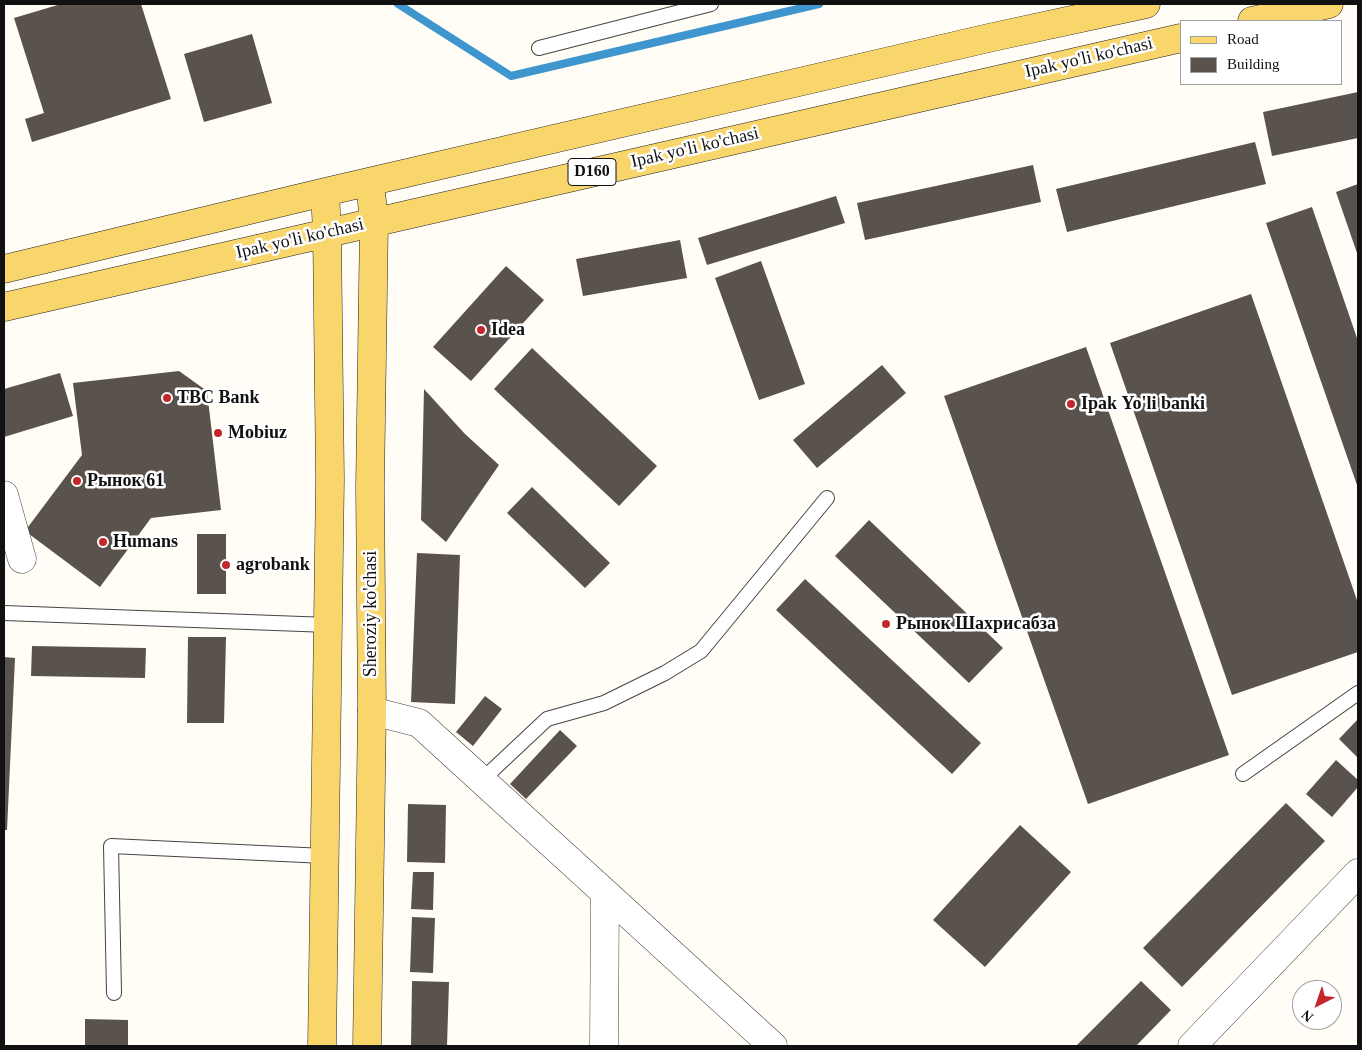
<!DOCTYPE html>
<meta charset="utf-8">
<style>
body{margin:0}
#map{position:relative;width:1362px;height:1050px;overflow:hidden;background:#fffdf5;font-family:"Times New Roman",serif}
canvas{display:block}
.frame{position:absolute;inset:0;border:5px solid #111;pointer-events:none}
.legend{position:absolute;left:1180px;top:20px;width:162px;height:65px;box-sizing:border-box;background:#fff;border:1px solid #a0a0a0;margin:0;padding:6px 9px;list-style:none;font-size:15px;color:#111}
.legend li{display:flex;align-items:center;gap:10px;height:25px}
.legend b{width:25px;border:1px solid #a0a0a0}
.north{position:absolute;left:1292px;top:980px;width:50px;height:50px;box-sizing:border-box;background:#fff;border:1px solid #a0a0a0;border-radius:50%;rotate:221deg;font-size:14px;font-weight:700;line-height:20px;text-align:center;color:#111}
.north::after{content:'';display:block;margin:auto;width:18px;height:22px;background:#c4262e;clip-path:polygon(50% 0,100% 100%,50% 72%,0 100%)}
</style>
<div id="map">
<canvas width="1362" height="1050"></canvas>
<div class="frame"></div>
<ul class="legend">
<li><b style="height:6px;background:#f9d66b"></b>Road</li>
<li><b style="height:14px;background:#5a524d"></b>Building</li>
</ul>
<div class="north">N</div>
</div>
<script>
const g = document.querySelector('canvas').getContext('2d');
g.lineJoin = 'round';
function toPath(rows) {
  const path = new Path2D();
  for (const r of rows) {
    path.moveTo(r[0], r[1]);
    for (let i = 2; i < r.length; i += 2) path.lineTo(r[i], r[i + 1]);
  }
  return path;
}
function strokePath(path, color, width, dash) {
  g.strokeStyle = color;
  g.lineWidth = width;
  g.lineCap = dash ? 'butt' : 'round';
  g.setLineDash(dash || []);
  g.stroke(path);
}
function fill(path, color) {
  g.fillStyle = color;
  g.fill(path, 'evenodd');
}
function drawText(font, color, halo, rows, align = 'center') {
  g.font = font + ' "Times New Roman",serif';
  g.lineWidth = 5;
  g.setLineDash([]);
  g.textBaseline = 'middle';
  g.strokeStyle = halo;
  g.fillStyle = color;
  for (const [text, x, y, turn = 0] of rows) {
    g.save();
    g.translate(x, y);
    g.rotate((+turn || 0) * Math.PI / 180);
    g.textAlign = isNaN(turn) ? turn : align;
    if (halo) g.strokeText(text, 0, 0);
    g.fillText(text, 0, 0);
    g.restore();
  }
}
strokePath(toPath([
 [398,4,511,76,819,4]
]), '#3f96cf', 8);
fill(toPath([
 [61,4,141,4,171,99,32,142,25,119,44,113,14,18],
 [252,34,272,103,204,122,184,54],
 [1358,92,1358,138,1272,156,1263,112],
 [1255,142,1266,184,1067,232,1056,189],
 [1033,165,1041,202,865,240,857,203],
 [1358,184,1358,256,1336,192],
 [836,196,845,223,707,265,698,238],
 [1312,207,1358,341,1358,488,1266,223],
 [680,240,687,278,583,296,576,259],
 [761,261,805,384,759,400,715,278],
 [506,266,544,300,471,381,433,347],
 [1251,294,1358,603,1358,652,1232,695,1110,343],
 [1086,347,1229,755,1088,804,944,396],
 [532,348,657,466,619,506,494,389],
 [882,365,906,393,817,468,793,440],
 [179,371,207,391,221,510,151,518,100,587,25,531,82,455,73,383],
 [60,373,73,416,4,437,4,389],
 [424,389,465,434,499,465,446,542,421,520],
 [532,487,610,563,585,588,507,513],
 [869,520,1003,648,969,683,835,556],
 [197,534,226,534,226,594,197,594],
 [417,553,460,555,455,704,411,702],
 [805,579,981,743,952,774,776,610],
 [188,637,226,637,224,723,187,723],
 [32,646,146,648,145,678,31,676],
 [4,657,15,658,7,830,4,830],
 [485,696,502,709,473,746,456,732],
 [1358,719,1358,758,1339,739],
 [560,730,577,746,526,799,510,784],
 [1336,760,1358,780,1358,787,1332,817,1306,794],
 [1286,803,1325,841,1182,987,1143,948],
 [408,804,446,805,445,863,407,862],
 [1020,825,1071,872,985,967,933,920],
 [413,872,434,872,433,910,411,909],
 [412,917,435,918,433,973,410,972],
 [412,981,449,982,447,1046,411,1046],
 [1141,981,1171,1010,1136,1046,1076,1046],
 [85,1019,128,1020,128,1046,85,1046]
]), '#5a524d');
const lane = toPath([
 [539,48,711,4],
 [4,613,329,625],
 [1243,774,1358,693],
 [482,780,547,719,604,703,665,673,701,651,827,498],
 [114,993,111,846,325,856]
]);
const street = toPath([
 [4,495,22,559],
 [372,711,419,723,773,1046],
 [604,1046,605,893],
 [1192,1046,1358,873]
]);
const primary = toPath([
 [1252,21,1329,4],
 [4,269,325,192,993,37,1146,4],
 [4,307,1181,38],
 [322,1046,330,479,327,232,325,192],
 [367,1046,372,711,370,487,374,222,370,182]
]);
strokePath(lane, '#444', 16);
strokePath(street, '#444', 29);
strokePath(primary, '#222', 29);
strokePath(lane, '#fff', 14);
strokePath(street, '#fff', 28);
strokePath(primary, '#f9d66b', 28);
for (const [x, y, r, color] of [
 [481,330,5,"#c4262e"],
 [167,398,5,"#c4262e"],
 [1071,404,5,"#c4262e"],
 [218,433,5,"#c4262e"],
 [77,481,5,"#c4262e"],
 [103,542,5,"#c4262e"],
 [226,565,5,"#c4262e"],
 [886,624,5,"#c4262e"]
]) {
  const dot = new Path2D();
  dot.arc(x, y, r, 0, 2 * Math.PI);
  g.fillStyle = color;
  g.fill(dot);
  strokePath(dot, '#fff', 2);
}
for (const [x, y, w] of [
 [592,172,48]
]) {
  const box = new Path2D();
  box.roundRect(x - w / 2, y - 13.5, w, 27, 4);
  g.fillStyle = '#fff';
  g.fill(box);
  strokePath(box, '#111', 1);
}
drawText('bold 16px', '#111', null, [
 ["D160",592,172]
]);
drawText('18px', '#111', '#fff', [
 ["Ipak yo'li ko'chasi",1089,58,-13],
 ["Ipak yo'li ko'chasi",695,148,-13],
 ["Ipak yo'li ko'chasi",300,239,-13],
 ["Sheroziy ko'chasi",371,614,-90]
]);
drawText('bold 18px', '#111', '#fff', [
 ["Idea",491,330],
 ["TBC Bank",177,398],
 ["Ipak Yo'li banki",1081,404],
 ["Mobiuz",228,433],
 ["Рынок 61",87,481],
 ["Humans",113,542],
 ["agrobank",236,565],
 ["Рынок Шахрисабза",896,624]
], 'left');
</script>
